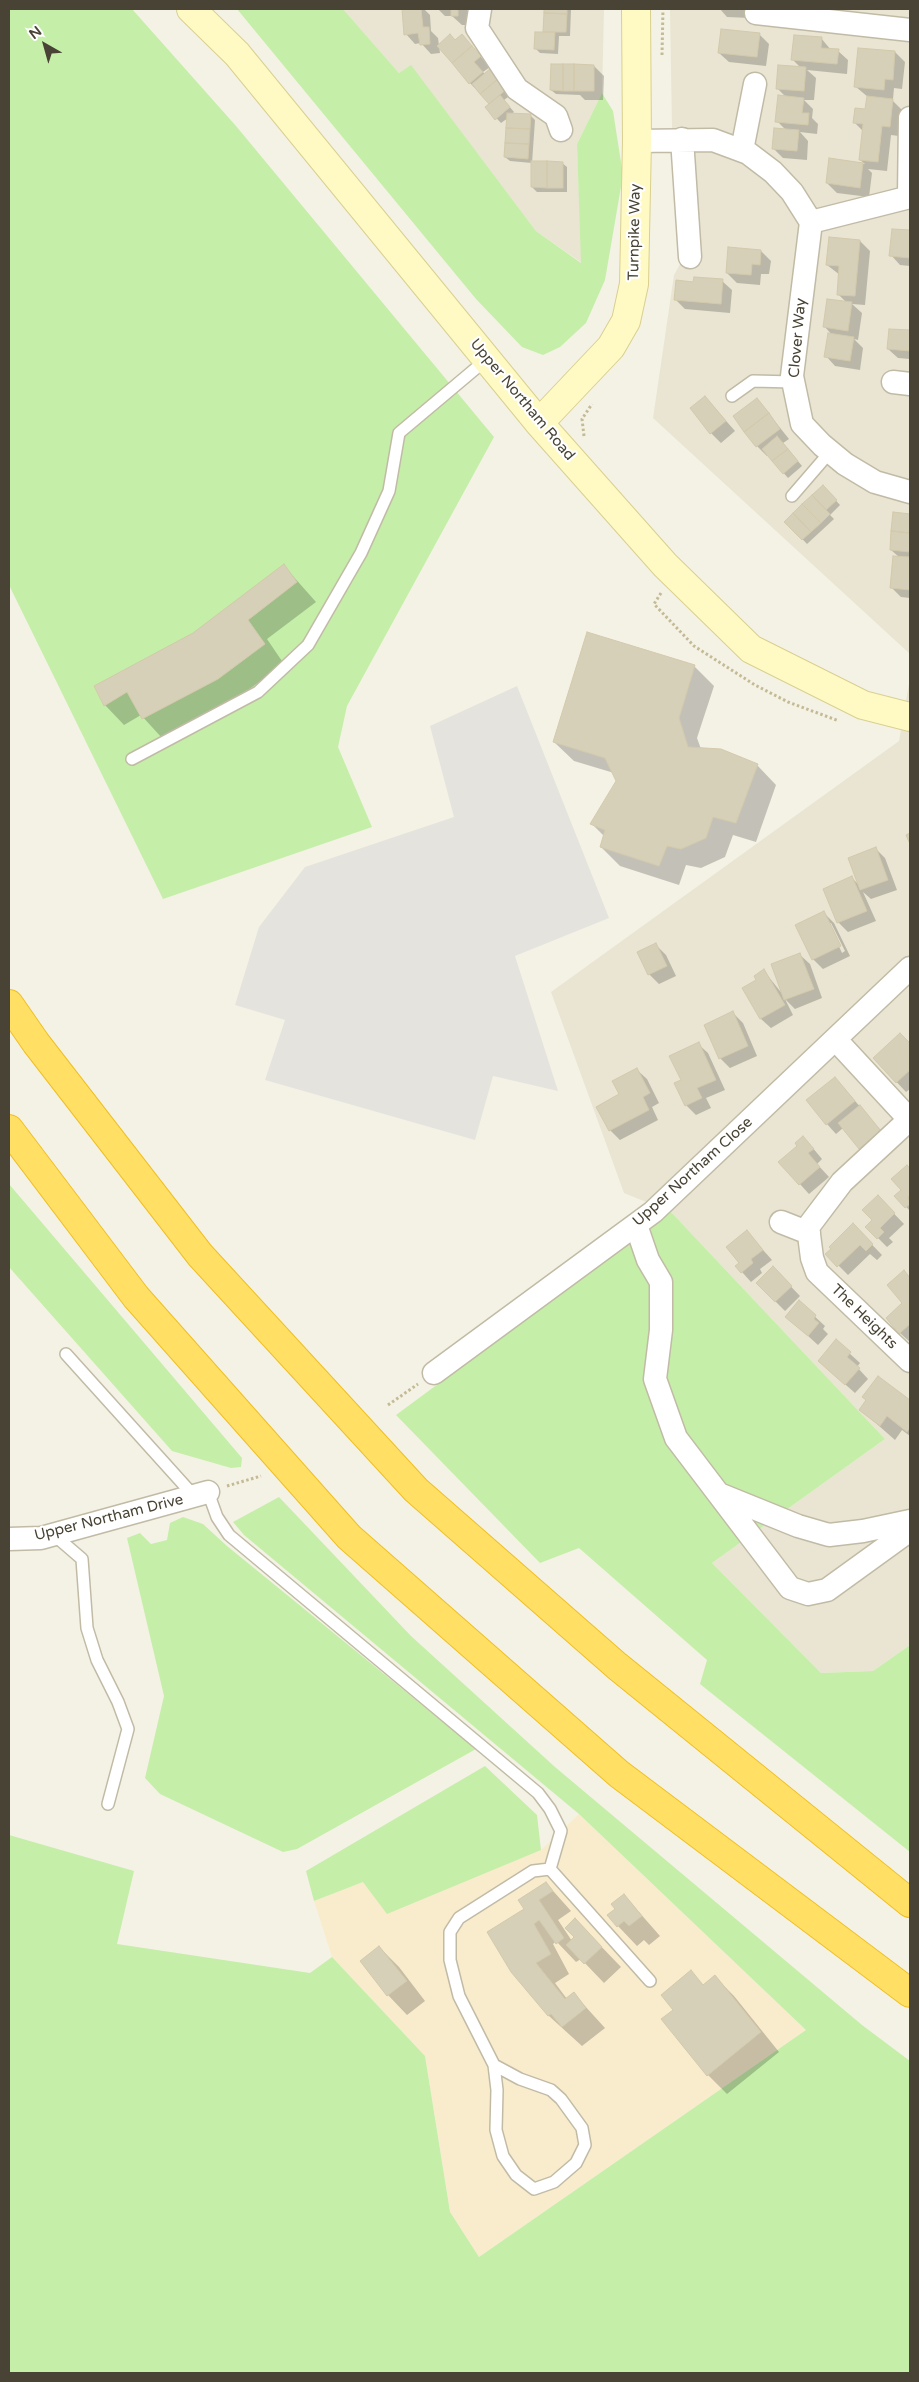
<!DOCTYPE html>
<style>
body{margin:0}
#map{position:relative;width:919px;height:2382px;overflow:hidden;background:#f4f2e5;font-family:"Varela Round",sans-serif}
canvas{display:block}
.frame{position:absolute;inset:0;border:10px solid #484334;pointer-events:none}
.north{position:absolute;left:20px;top:20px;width:50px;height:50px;-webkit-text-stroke:4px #fff;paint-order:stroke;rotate:322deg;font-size:14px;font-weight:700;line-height:20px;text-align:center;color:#484334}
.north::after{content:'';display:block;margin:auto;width:18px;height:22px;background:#484334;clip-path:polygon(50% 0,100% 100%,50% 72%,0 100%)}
</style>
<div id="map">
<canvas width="919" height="2382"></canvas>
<div class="frame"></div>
<div class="north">N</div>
</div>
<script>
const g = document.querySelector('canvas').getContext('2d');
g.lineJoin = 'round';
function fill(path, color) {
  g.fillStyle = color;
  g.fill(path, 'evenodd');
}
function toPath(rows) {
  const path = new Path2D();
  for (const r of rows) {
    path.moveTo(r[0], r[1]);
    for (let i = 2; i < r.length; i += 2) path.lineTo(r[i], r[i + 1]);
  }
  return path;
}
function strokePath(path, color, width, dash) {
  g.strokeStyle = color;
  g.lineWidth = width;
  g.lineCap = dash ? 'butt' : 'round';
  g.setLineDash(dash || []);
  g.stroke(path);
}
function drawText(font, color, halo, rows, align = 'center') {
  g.font = font + ' "Varela Round",sans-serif';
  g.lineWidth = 4.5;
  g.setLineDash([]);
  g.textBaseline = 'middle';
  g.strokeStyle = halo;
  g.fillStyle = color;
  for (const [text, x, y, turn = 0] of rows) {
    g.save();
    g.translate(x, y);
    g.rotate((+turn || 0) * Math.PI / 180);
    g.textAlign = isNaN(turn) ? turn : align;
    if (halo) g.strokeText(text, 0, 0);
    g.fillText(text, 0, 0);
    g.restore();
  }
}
fill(toPath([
 [343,9,604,9,602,93,577,144,582,263,536,231,411,66,399,73],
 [670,9,910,9,910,654,653,418,674,275,684,257,678,144,672,128],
 [910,678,910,1645,873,1671,821,1673,712,1563,885,1439,671,1212,624,1193,551,992,899,741]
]), '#e9e5d2');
fill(toPath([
 [579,1814,806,2030,479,2257,450,2212,425,2056,332,1957,314,1901,363,1882,541,1850]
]), '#f9eccd');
fill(toPath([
 [9,9,132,9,236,126,494,437,347,706,338,747,372,827,163,899,9,585],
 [237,9,343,9,399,73,411,65,536,231,581,263,577,144,602,93,613,111,623,175,605,280,586,323,560,347,543,355,522,347,476,299],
 [9,1184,242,1458,241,1467,231,1468,172,1451,9,1267],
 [671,1212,885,1439,712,1563,821,1673,873,1671,910,1645,910,1852,700,1684,707,1660,579,1548,540,1563,396,1415],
 [279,1497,411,1636,555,1767,862,2025,910,2061,910,2373,9,2373,9,1835,134,1871,117,1944,310,1973,332,1957,425,2056,450,2212,479,2257,806,2030,579,1814,244,1535,233,1522],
 [183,1517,203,1524,227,1546,476,1749,297,1849,283,1852,160,1794,145,1778,164,1696,127,1538,140,1533,151,1544,167,1540,170,1523],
 [485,1766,537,1815,541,1850,387,1914,363,1882,314,1901,306,1871]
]), '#c5eea9');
fill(toPath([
 [517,686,609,918,515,956,558,1091,493,1076,475,1140,265,1080,285,1020,235,1005,259,927,305,867,454,817,430,726]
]), '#e5e3de');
fill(toPath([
 [387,9,424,9,430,15,431,31,438,38,440,53,431,54,421,43,415,44,406,34,403,9],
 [438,9,467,9,467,25,462,25,452,16,445,16],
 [545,9,571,9,570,36,559,36,558,54,540,53,536,49,545,33],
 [720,9,751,9,750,18,727,17],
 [759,34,769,44,766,66,729,62,719,53],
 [462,36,490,67,483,72,485,74,512,94,504,100,514,112,512,114,530,115,535,120,532,163,562,163,567,167,567,192,537,192,532,187,532,163,510,161,505,157,508,118,501,123,486,107,490,104,470,83,456,42],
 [821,38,831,50,838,51,848,60,847,74,807,70,816,78,814,100,804,100,813,109,812,118,818,124,817,134,800,132,808,141,807,160,783,158,773,148,786,130,777,121,786,97,777,88,801,68,793,60],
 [895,52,905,62,902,89,894,88,893,99,891,99,902,110,899,136,891,135,887,171,868,169,872,173,869,197,837,193,827,183,830,159,865,164,860,160,863,131,854,122,867,110,868,97,856,87],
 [594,66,604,76,603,100,585,100,580,95,556,94,551,90],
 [893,230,910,232,910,266,900,265,891,255],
 [860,241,870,251,865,305,852,304,862,313,858,340,854,339,863,348,860,370,835,366,826,356,833,336,825,327,847,303,838,294,840,275,827,265],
 [761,251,771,261,769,274,761,274,760,285,737,283,727,273],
 [722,281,732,290,730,313,685,309,675,299,694,283],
 [890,330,910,332,910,359,898,358,888,349],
 [705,397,735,431,721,443,711,433],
 [757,399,789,439,783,443,802,466,788,478,768,455,767,456,757,446],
 [823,487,840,505,830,515,834,519,807,544,786,522],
 [894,514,910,515,910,598,901,597,892,588,899,557,891,550],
 [284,566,316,602,267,639,284,664,237,698,162,738,141,715,124,725,105,705,194,634],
 [694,666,714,686,697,738,701,749,757,765,776,785,756,842,733,835,725,857,701,868,686,865,679,885,620,866,601,847,604,836,592,824,617,781,614,773,574,761,554,742],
 [875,848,885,858,897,890,871,899,863,892,876,921,848,932,839,923,824,889,852,878,860,886],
 [824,913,834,923,850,956,823,969,813,959],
 [828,923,831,923,845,951,842,953],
 [656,945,666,955,676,976,659,984,649,974],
 [800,955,810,964,822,998,795,1009,785,999,793,1015,771,1028,761,1019,744,989,758,980,764,971,784,996],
 [733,1013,743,1023,757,1056,730,1068,720,1058],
 [900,1034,910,1044,910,1089,906,1092,874,1058],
 [698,1044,708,1053,725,1090,706,1098,711,1108,696,1115,686,1105,676,1083,682,1081],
 [637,1070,647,1079,659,1103,652,1107,658,1120,620,1140,610,1130,598,1107,621,1095],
 [835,1078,890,1141,870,1158,843,1128,836,1134,827,1124],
 [799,1146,812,1147,822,1159,817,1164,829,1177,809,1194,780,1162],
 [907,1166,910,1170,910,1211,896,1196,903,1190],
 [878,1197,904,1224,889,1238,893,1242,887,1247,867,1227,874,1220],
 [853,1225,882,1255,877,1260,870,1254,848,1275,827,1254],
 [747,1232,772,1260,760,1269,762,1273,751,1282,742,1272],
 [773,1268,800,1296,785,1311,757,1283],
 [904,1272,910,1278,910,1342,900,1333,904,1303],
 [799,1302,825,1326,823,1329,828,1334,818,1345,786,1316],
 [836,1341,860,1363,857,1367,868,1379,855,1393,829,1370],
 [878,1378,910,1402,910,1436,902,1430,895,1440,861,1410],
 [546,1883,571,1911,558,1920,572,1941,594,1939,621,1967,604,1983,581,1959,576,1962,556,1941,553,1944,569,1974,555,1983,567,1999,574,1994,605,2028,582,2046,549,2016,512,1971,526,1910],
 [624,1895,660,1936,649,1945,644,1940,637,1946,618,1926],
 [379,1947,399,1967,425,2001,407,2015,388,1995,361,1961],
 [691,1972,704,1986,715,1977,734,1996,779,2052,727,2094,708,2075,674,2010]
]), '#0003');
const building = toPath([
 [402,9,421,9,423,27,429,27,430,44,420,45,418,33,404,35,402,9],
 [451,9,458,9,458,16,451,16,451,9],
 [544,9,567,9,567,14,544,13,544,9],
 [544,13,567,14,566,32,543,32,544,13],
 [721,29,760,33,757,57,718,53,721,29],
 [535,32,555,32,554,50,534,49,535,32],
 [450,34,455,40,462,34,472,46,452,63,437,46,450,34],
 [794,35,822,37,821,48,839,49,837,64,791,60,794,35],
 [472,46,481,56,474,62,483,72,469,84,452,63,472,46],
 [858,48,895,51,893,80,885,79,884,90,854,87,858,48],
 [551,64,563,64,563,91,550,90,551,64],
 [563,64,574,64,574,91,563,91,563,64],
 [574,64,594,65,594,91,574,91,574,64],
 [778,65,806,67,804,91,776,89,778,65],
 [491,68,499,78,480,94,472,84,491,68],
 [499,78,508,88,489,104,480,94,499,78],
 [500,95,510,107,495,120,485,107,500,95],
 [778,95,804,98,802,113,809,113,808,125,775,122,778,95],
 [867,96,893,99,890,127,882,126,878,162,859,160,863,124,853,123,855,108,865,109,867,96],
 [507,113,531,114,530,129,506,128,507,113],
 [506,128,530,129,529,144,505,143,506,128],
 [774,128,799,130,797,151,772,149,774,128],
 [505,143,529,144,528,159,504,157,505,143],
 [829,158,863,163,860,188,826,183,829,158],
 [531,161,547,161,547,188,531,187,531,161],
 [547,161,563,162,563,188,547,188,547,161],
 [892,229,910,230,910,258,889,256,892,229],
 [829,237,860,240,855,296,837,295,839,266,826,265,829,237],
 [728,247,761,250,760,265,752,264,751,275,726,273,728,247],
 [694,277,723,279,721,304,674,300,676,280,693,282,694,277],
 [827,299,852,302,848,331,823,327,827,299],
 [889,329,910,330,910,351,887,349,889,329],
 [828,333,854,337,850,361,824,357,828,333],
 [705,396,726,421,710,434,690,408,705,396],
 [757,398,769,413,744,432,733,416,757,398],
 [769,413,780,429,756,447,744,432,769,413],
 [777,436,788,449,772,461,762,449,777,436],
 [788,449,798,461,783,474,772,461,788,449],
 [823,485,837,500,826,510,812,495,823,485],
 [812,495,830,514,821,523,802,504,812,495],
 [802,504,821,523,811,532,793,513,802,504],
 [893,512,910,514,910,533,891,531,893,512],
 [793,513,811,532,802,540,784,522,793,513],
 [891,531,910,533,910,552,890,550,891,531],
 [893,556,910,557,910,590,890,588,893,556],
 [284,564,297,582,248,620,265,644,218,679,142,719,127,692,104,706,94,686,193,633,284,564],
 [587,632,695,665,679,718,688,747,721,749,758,764,736,823,713,817,706,838,681,849,667,846,659,866,600,847,605,830,590,824,616,781,605,758,553,742,587,632],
 [910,833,910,844,906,835,910,833],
 [876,847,888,880,860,890,848,858,876,847],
 [852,876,867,911,837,923,823,889,852,876],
 [824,911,841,946,812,960,795,925,824,911],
 [656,943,667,966,648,975,637,952,656,943],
 [800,953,814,989,784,1000,771,964,800,953],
 [764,969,785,1005,760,1019,742,988,756,980,754,976,764,969],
 [733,1011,748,1046,719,1059,704,1025,733,1011],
 [900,1033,910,1043,910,1070,896,1083,873,1058,900,1033],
 [699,1042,716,1080,697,1088,702,1098,685,1106,674,1083,681,1080,669,1056,699,1042],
 [637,1068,650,1093,643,1097,649,1110,609,1131,596,1107,619,1094,612,1081,637,1068],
 [835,1077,855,1101,826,1125,806,1100,835,1077],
 [860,1105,881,1131,859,1149,838,1123,860,1105],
 [803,1136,814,1149,808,1153,820,1167,799,1185,778,1162,797,1146,795,1143,803,1136],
 [907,1165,910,1168,910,1195,908,1197,910,1204,905,1208,894,1196,901,1190,891,1179,907,1165],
 [878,1195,895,1213,880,1228,884,1232,877,1239,865,1227,872,1220,862,1210,878,1195],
 [853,1223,873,1244,866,1251,860,1245,837,1267,825,1254,831,1249,829,1247,853,1223],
 [747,1230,763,1250,751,1259,753,1263,741,1273,735,1266,739,1263,726,1247,747,1230],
 [773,1266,792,1286,775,1302,756,1283,773,1266],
 [904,1270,910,1278,910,1324,899,1334,886,1318,902,1303,887,1285,904,1270],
 [799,1300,816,1315,814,1319,819,1323,808,1336,785,1317,799,1300],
 [836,1339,851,1352,847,1357,860,1368,845,1385,818,1361,836,1339],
 [878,1376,910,1400,910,1427,907,1432,887,1416,880,1426,859,1410,866,1400,862,1397,878,1376],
 [546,1882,553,1891,539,1900,564,1938,556,1944,539,1920,534,1924,551,1954,536,1963,565,1999,574,1992,586,2008,562,2027,551,2014,548,2016,511,1972,487,1932,524,1909,518,1900,546,1882],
 [624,1894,642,1916,629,1926,624,1921,617,1927,607,1915,615,1909,611,1904,624,1894],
 [575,1918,602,1947,584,1964,566,1945,574,1937,565,1928,575,1918],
 [379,1946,407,1981,387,1996,360,1961,379,1946],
 [691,1970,703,1985,715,1975,761,2032,707,2076,661,2019,673,2010,661,1995,691,1970]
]);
fill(building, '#d7d0b9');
strokePath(building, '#d3c9ab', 1);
const lane = toPath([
 [732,396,753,381,793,382],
 [792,496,830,452],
 [132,759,258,692,308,645,361,553,389,491,399,433,487,359],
 [66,1354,194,1496],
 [208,1492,217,1517,229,1535,538,1793,550,1809,561,1831,550,1869],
 [53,1534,82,1559,87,1628,97,1660,118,1702,128,1729,108,1804],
 [494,2065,497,2090,496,2130,503,2156,516,2175,534,2189,554,2182,576,2163,585,2145,582,2128,561,2099,551,2090,520,2079,494,2065,459,1996,450,1960,450,1932,459,1918,533,1871,550,1869,650,1981]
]);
const street = toPath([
 [480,9,477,28,517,89,556,116,561,130],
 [756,13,910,30],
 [682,139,690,257],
 [637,141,713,140,748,153,773,172,792,192,811,222,792,376,802,424,822,445,845,464,875,482,910,492],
 [742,150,755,84],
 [909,197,910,118],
 [811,222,910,197],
 [893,382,910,384],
 [836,1040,910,1120],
 [910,1119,842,1182,808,1227,812,1258,817,1272,910,1361],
 [781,1222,809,1233],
 [636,1225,648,1260,661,1282,661,1330,655,1379,676,1438,790,1588,808,1594,827,1590,910,1530],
 [434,1373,653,1212,910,968],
 [719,1494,798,1526,829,1535,863,1531,910,1521],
 [9,1539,41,1538,208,1492]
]);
const secondary = toPath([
 [191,9,237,54,539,423,665,565,751,649,863,705,910,717],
 [539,423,611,347,626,321,634,284,637,141,636,9]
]);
const highway = toPath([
 [9,1004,36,1043,200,1255,416,1490,617,1666,910,1903],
 [9,1129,136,1297,349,1537,619,1774,910,1993]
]);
strokePath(lane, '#c1bba6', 14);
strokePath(street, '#c1bba6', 25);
strokePath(secondary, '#d9d08f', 30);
strokePath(highway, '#efbf24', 30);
strokePath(toPath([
 [662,55,663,9],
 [584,436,582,419,592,404],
 [661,593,654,604,694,646,755,685,788,702,839,721],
 [388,1405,418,1384],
 [227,1486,261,1476]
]), '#c4ba96', 3, [2.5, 2.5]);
strokePath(lane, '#fff', 11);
strokePath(street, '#fff', 22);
strokePath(secondary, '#fff9c4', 28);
strokePath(highway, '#ffe065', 28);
drawText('15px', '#484334', '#fff', [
 ["Turnpike Way",635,232,-89],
 ["Clover Way",798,338,-85],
 ["Upper Northam Road",522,400,50],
 ["Upper Northam Close",693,1172,-42],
 ["The Heights",864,1317,44],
 ["Upper Northam Drive",109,1518,-14]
]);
</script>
